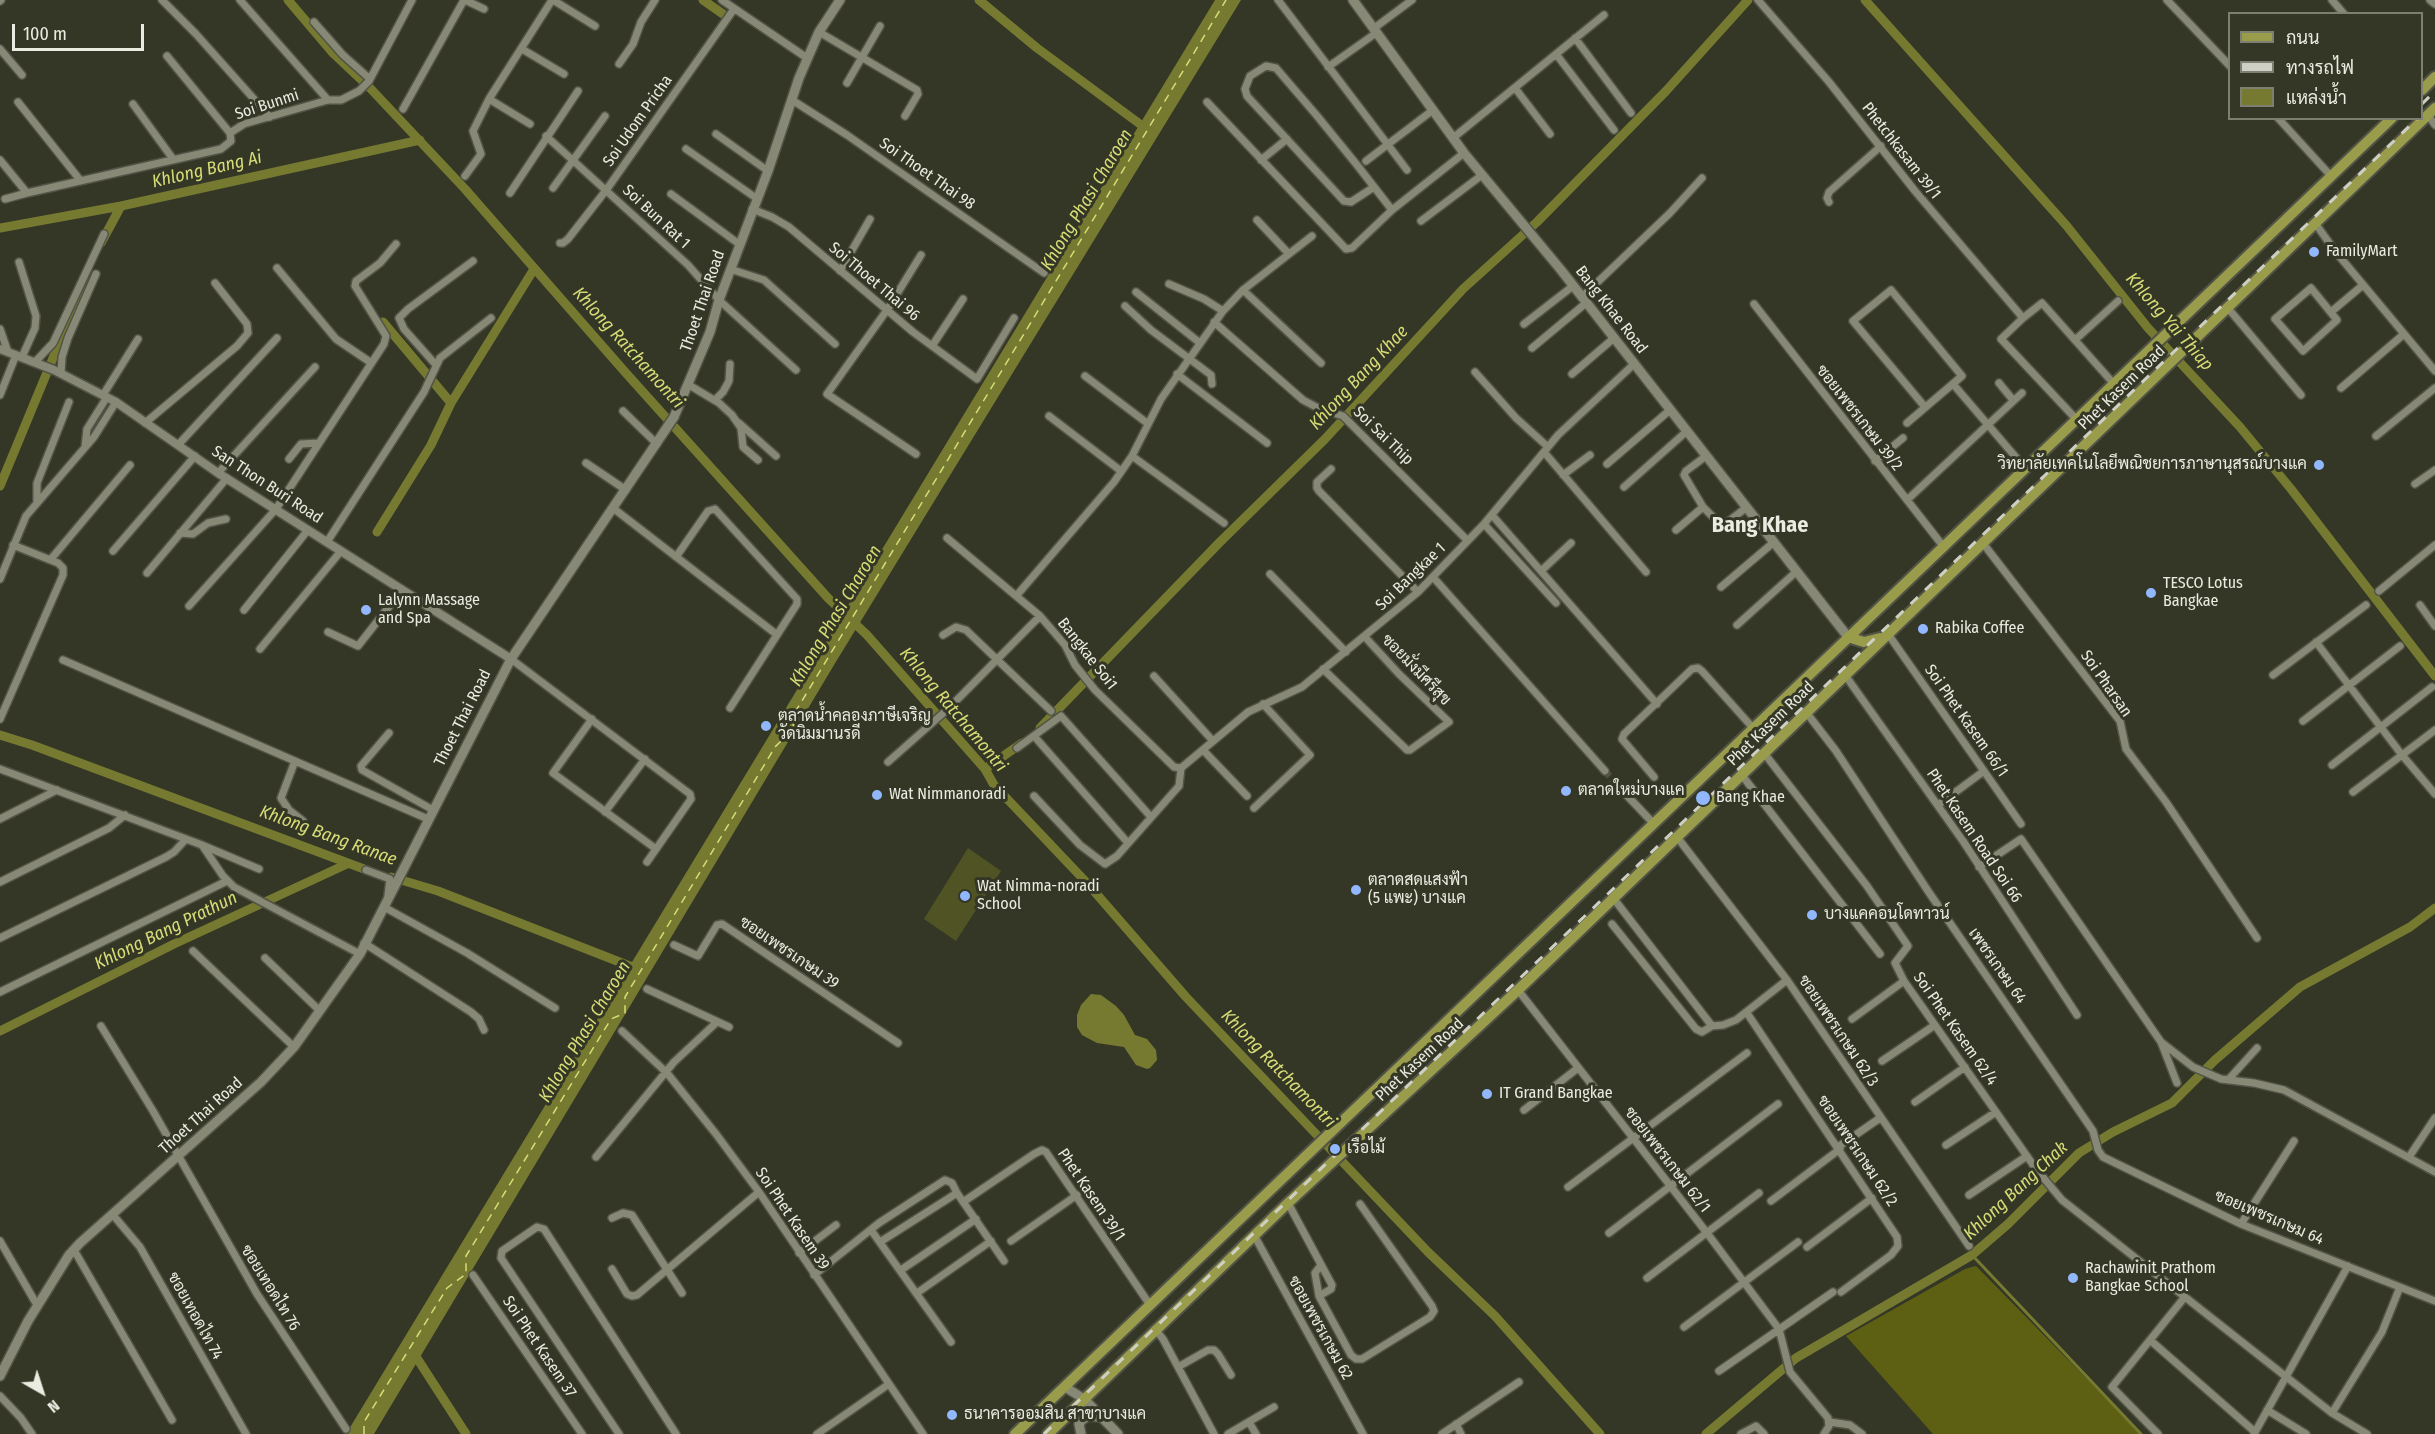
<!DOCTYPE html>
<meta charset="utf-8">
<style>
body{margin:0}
#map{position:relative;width:2435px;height:1434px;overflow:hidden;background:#353726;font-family:"Fira Sans Condensed",Sarabun,sans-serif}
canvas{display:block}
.legend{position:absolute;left:2228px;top:12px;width:195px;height:108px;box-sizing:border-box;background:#353726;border:2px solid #7d7f71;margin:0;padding:8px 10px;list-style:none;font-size:18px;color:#eaebe1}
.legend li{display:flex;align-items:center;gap:12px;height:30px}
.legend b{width:30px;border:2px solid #7d7f71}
.north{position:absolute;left:12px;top:1362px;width:60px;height:60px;-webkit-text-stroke:4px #353726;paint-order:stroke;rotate:141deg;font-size:16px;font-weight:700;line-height:24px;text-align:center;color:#eaebe1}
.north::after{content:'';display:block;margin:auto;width:21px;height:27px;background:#eaebe1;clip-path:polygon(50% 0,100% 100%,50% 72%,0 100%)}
.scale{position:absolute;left:12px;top:24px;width:132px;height:27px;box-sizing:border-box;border:3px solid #eaebe1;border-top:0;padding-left:8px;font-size:18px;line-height:21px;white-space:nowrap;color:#eaebe1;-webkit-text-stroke:4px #353726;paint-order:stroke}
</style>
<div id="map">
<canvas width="2435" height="1434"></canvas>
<ul class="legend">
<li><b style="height:8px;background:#989c4b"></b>ถนน</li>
<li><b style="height:8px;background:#cfd0c5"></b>ทางรถไฟ</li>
<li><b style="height:16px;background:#767a31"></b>แหล่งน้ำ</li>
</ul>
<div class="north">N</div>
<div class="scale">100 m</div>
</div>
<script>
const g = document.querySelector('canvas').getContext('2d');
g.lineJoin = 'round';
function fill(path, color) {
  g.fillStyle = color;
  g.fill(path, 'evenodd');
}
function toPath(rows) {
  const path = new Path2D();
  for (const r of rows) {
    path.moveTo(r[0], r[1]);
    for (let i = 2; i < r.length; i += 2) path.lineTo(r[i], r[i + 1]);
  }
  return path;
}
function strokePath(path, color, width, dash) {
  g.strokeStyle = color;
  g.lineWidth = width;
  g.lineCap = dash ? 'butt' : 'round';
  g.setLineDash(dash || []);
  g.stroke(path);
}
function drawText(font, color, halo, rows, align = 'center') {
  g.font = font + ' "Fira Sans Condensed",Sarabun,sans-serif';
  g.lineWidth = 6;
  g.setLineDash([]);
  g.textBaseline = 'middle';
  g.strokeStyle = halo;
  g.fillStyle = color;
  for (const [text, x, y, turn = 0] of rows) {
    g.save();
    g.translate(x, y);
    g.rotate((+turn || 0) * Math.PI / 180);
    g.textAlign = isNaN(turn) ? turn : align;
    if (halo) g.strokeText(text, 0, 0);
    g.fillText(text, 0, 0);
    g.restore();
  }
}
fill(toPath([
 [968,848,1001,871,956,941,924,919]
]), '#505323');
fill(toPath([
 [1976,1266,2141,1434,1933,1434,1846,1336,1965,1269]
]), '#5d6012');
fill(toPath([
 [1215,0,1241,0,837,660,374,1434,346,1434],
 [1091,994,1101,995,1116,1006,1124,1015,1135,1035,1147,1039,1156,1050,1157,1060,1150,1068,1147,1069,1136,1065,1124,1047,1097,1043,1082,1035,1077,1027,1077,1015,1081,1005]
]), '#767a31');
strokePath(toPath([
 [1972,1255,2141,1434]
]), '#767a31', 3);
strokePath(toPath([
 [288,0,333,53,370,88,465,189,625,372,828,598,867,635,985,769,994,785,1087,883,1186,997,1428,1252,1495,1316,1600,1434],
 [703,0,723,14],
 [979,0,1037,48,1148,130],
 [1865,0,2066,225,2148,328,2240,427,2291,489,2435,676],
 [0,228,121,206,420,140],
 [101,243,121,206],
 [383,322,451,403],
 [0,486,84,283],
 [377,532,431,445,451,403,534,269],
 [1040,728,1220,542,1325,439,1463,289,1537,222,1666,91,1748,0],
 [0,735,32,745,372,872],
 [985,769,1022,743],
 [391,877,438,891,640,970],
 [0,1031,174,944,347,864],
 [413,1352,466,1434],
 [1706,1434,1796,1358,1972,1255,2008,1224,2079,1153,2113,1132,2172,1103,2215,1060,2300,987,2410,927,2435,908]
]), '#767a31', 9);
strokePath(toPath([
 [364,1434,364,1422,447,1288,466,1274,466,1256,611,1019,625,1013,625,997,775,747,793,729,794,714,1226,0]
]), '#d6dc76', 1.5, [8, 6]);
strokePath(toPath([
 [1605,771,1617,785]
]), '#505242', 7, [7, 3.5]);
const minor = toPath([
 [162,0,196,34,270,117],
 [240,0,328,100],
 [465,0,484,9],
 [553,0,595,26],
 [722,0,807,58],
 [1278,0,1407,170],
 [1758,0,1829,82,1915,191,2023,318],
 [2167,0,2230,66],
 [2332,0,2344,14],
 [2430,0,2435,4],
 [0,1,1,0],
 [314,22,343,55,370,79],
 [1373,29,1412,0],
 [819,32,917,90,918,94,905,116],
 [1575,38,1631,113],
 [0,49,22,75],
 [522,49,564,74],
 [1556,54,1614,130],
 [167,56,230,133],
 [619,64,633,44,641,22,655,0],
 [1328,67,1376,33],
 [847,83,880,26],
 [1515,88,1550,134],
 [489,99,530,124],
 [792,100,847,135,1044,273],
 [18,102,80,180],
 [1207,102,1346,249,1352,248,1392,210,1464,153],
 [133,104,173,159],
 [403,109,464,0],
 [2428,115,2435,125],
 [2278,118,2331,176],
 [716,134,768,171],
 [546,136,688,265,719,300,796,370],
 [1453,138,1604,15],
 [686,149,756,198],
 [0,160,27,193,221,149,231,141,230,133,244,124,328,100,341,100,359,91,369,81,412,0],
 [1261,160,1287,139],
 [1366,161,1433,110],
 [465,176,481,154,473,131,489,99,552,0],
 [1374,187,1351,202,1344,201,1247,96,1245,89,1250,76,1266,66,1276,68,1318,117,1357,165,1392,210],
 [553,188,605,116],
 [510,193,578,91],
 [671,194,739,244],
 [5,199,27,193],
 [1829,202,1827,198,1829,192,1881,146],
 [752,209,772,217,789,227,913,332,977,379,1014,318],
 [1257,220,1289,254],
 [1421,221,1482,175],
 [2315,223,2335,251,2435,371],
 [560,243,563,243,568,239,607,189,734,9],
 [19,262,36,316,35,328,22,357],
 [277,268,336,339,370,362],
 [730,269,764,280,835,344],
 [840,271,870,219],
 [1169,284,1204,299,1223,311],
 [2311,288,2337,320,2303,351,2275,319,2311,288],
 [1243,290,1321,363],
 [1136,292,1200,343],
 [1582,297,1670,213,1702,178],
 [1754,304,1943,546],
 [1125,306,1151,330,1211,375,1212,384],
 [2227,307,2301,395],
 [2331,312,2363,285],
 [1214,322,1303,400,1318,408,1343,416,1467,540],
 [1524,324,1573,286],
 [0,329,8,352],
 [2075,340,2118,301],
 [932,346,963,299],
 [1532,348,1586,303],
 [35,362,53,343,104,234],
 [436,365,404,329,399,318,408,309,473,261],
 [1475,372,1516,418,1548,447],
 [61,373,62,357,68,338,96,274],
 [1177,374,1267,443],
 [1572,374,1614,338],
 [1085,376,1147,423],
 [1999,383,2013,400],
 [1953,384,2025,468],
 [689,385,719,403,732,415,741,428,743,447,758,460],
 [2341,388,2404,334],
 [0,395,16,355],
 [103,395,138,339],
 [715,400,723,392,729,381,730,364],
 [623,411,657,444],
 [1049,416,1121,471],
 [2076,419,2001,339,2023,318,2042,303,2114,384],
 [145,423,237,346,248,333,247,324,215,283],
 [739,423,776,456],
 [1907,423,1962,376,1891,290,1853,321,1925,407],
 [2376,436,2435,388],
 [178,445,277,338],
 [85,447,87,429,107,397],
 [1544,452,1646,572],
 [916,454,827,394,887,310,921,255],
 [1132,456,1224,523],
 [1706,456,1686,471,1684,475,1703,507,1717,521,1723,523,1729,521,1747,507],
 [289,459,301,444,318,443],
 [1875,461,1903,438],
 [586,463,626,490],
 [1607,464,1670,410],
 [1331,469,1317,482,1317,488,1319,491,1418,592],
 [218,473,315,367],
 [1563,475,1590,455],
 [2415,484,2435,470],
 [1624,487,1687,431],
 [1907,500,2022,393],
 [37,502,37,483,69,402],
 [613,508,776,634],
 [1492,515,1657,704],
 [1484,524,1556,603],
 [1676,530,1703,507],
 [180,533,193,534,208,523,226,519],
 [947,538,1040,616,1065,645,1075,665,1095,690,1174,767,1181,768,1248,712,1302,687,1418,592,1484,524,1558,435,1634,364],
 [327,542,424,392,440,358,491,318],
 [1982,542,2120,721,2126,749,2166,802,2257,938],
 [113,551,195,456],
 [676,557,708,511,715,509,797,599,797,604,730,708],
 [51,559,130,465],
 [1541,571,1571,543],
 [147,573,227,478],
 [1270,574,1346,652],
 [1433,577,1605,771],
 [0,579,26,516,94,437,116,402],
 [1721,587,1774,542],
 [2379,591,2435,545],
 [1017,595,1114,482,1132,456,1161,399,1223,311,1243,290,1312,236],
 [2420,605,2435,626],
 [189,606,276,509,384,344,386,336,383,331,355,286,356,281,380,263,396,244],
 [244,610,308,530],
 [1737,625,1797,571],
 [328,632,358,646,402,590],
 [1888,634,2021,824],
 [943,635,956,627,966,630,1051,711],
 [2316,642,2402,755,2353,792],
 [260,649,341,551],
 [511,659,690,794,691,799,647,862],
 [63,660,428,819],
 [1323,669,1407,750,1410,750,1449,722,1399,674,1365,637],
 [1845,675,1963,841,2077,1015],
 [2273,675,2366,605],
 [1154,676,1213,741],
 [1806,712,1836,751,1928,891,2093,1131,2098,1150,2103,1157,2241,1224,2435,1301],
 [0,719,63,575,63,568,58,563,13,545],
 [592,719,553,773,656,849],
 [2303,721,2400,646],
 [2435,730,2402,755,2435,794],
 [389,733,361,766,362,770,433,810],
 [1034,736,1128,843],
 [1017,748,1061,716,1151,817],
 [1203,750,1247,796],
 [1764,753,1867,886,1908,946,1895,963,1904,981,2036,1169,2062,1200,2332,1413,2367,1434],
 [295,761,281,798,289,810,303,821],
 [888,762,949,708,1040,616],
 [2332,765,2432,687],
 [0,769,202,845,223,876,234,887,360,954],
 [1741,774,1880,954],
 [1654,777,1622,739,1624,734,1692,669,1698,668,1702,671,1753,728],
 [1617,785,1654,824],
 [1034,796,1080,845,1105,864,1117,856,1179,786,1181,768],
 [1938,805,1984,771],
 [1254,808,1310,755,1263,704],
 [605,812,645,759],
 [0,819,57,790],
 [1677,837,1787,980,1969,1246],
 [202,845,259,869],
 [1979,867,2021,839,2161,1042,2177,1083],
 [366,870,390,879,388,895],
 [0,882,109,828,125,815],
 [1614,899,1712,1026,1723,1025,1736,1020,1787,980],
 [384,907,467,953,555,1008],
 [1612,924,1696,1029,1702,1032,1712,1026],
 [0,938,166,857,174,852,186,839],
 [364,943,471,1012,479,1019,484,1030],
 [674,945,698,956,717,925,722,924,898,1043],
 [193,951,294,1047],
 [265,958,320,1011],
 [647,989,729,1027],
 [1518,990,1707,1233,1779,1329,1790,1372,1828,1418,1829,1426,1824,1434],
 [0,992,227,881],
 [1747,1013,1897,1237,1898,1246,1891,1255,1841,1292],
 [1852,1019,1904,981],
 [101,1026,153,1111,257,1294,346,1429],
 [622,1031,667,1073,716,1134,759,1192,923,1434],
 [2161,1042,2193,1067,2221,1079,2254,1083,2284,1090,2435,1172],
 [1882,1061,1935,1025],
 [2228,1080,2257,1048],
 [1915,1102,1965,1067],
 [1524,1110,1578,1068],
 [1946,1145,1996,1112],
 [1838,1147,1880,1118],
 [596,1157,674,1062,717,1022],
 [2409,1157,2435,1118],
 [1568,1187,1747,1053],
 [1969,1195,2027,1156],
 [1771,1201,1840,1149],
 [963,1202,1034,1154,1042,1150,1046,1152,1150,1305],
 [1288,1203,1332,1285,1331,1289,1319,1296,1351,1355,1356,1359,1362,1359,1430,1317,1434,1311,1432,1306,1360,1204],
 [113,1215,140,1247,246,1434],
 [612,1218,623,1213,632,1215,682,1293],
 [2241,1224,2294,1141],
 [871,1230,951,1342],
 [1609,1233,1778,1104],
 [1254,1235,1363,1434],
 [0,1241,37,1305],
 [1011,1241,1077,1195],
 [880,1242,957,1193,1004,1261],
 [1807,1247,1872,1198],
 [74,1250,172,1420],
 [799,1253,836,1225],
 [612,1269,627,1294,632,1296,637,1295,759,1192],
 [901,1270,976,1219],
 [473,1275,582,1434],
 [814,1275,879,1223,945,1180,952,1183,957,1193],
 [1647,1278,1759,1193],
 [917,1293,991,1241],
 [1319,1296,1315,1273,1321,1265],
 [1684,1327,1798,1242],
 [1155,1329,1163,1339,1214,1434],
 [2150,1340,2255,1432],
 [1178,1367,1208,1350,1214,1350,1218,1354,1231,1375],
 [1719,1371,1833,1292],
 [0,1396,21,1418,32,1434],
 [2267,1410,2306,1434],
 [2332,1413,2382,1332,2400,1287],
 [1249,1422,1256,1434],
 [1830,1422,1850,1425,1862,1434],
 [1456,1424,1461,1434],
 [619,1434,501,1258,502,1251,537,1227,544,1229,676,1434],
 [817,1434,889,1384],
 [1228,1434,1274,1407],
 [1442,1434,1519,1382],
 [1741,1434,1756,1426,1764,1434],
 [2158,1434,2112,1387,2184,1298],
 [2254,1434,2348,1266]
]);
const tertiary = toPath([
 [0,349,54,370,116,402,218,473,511,659]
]);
const secondary = toPath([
 [1353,0,1464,153,1561,270,1848,637],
 [0,1376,28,1321,69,1255,80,1243,261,1082,294,1047,360,954,511,659,674,417,710,332,719,300,768,171,799,78,819,32,840,0],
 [1065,1387,1084,1399,1118,1434],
 [1081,1434,1079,1424,1082,1420,1088,1416,1102,1417]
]);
const primary = toPath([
 [2422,90,2435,77],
 [1848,637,1864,642,1880,638],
 [1015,1434,2392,118],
 [1048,1434,1288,1203,1518,990,2435,108]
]);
strokePath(minor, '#525346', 10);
strokePath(tertiary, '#525346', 11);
strokePath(secondary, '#525346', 12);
strokePath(primary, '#525346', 14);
strokePath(minor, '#878976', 7);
strokePath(tertiary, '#878976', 8);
strokePath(secondary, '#878976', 9);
strokePath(primary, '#989c4b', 10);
strokePath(toPath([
 [2422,104,2435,91],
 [1044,1434,2418,118]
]), '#cfd0c5', 3, [10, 10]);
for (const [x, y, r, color] of [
 [2314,252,6,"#91b8fd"],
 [2319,465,6,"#91b8fd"],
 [2151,593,6,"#91b8fd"],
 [366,610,6,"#91b8fd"],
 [1923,629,6,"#91b8fd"],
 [766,726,6,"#91b8fd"],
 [1566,791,6,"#91b8fd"],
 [877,795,6,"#91b8fd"],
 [1703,798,8,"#91b8fd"],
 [1356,890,6,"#91b8fd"],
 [965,896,6,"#91b8fd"],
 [1812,915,6,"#91b8fd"],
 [1487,1094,6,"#91b8fd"],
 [1335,1149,6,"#91b8fd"],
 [2073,1278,6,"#91b8fd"],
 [952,1415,6,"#91b8fd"]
]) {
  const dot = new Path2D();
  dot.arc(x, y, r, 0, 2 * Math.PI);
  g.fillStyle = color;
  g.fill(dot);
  strokePath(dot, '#353726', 2);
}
drawText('16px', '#eaebe1', '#353726', [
 ["Soi Bunmi",267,105,-18],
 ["Soi Udom Pricha",638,121,-55],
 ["Phetchkasam 39/1",1901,151,52],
 ["Soi Thoet Thai 98",927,174,35],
 ["Soi Bun Rat 1",656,217,43],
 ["Soi Thoet Thai 96",874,282,40],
 ["Thoet Thai Road",703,301,-71],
 ["Bang Khae Road",1611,310,52],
 ["Phet Kasem Road",2122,388,-44],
 ["ซอยเพชรเกษม 39/2",1859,418,52],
 ["Soi Sai Thip",1383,436,44],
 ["San Thon Buri Road",267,485,33],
 ["Soi Bangkae 1",1411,577,-44],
 ["Bangkae Soi1",1087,654,52],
 ["ซอยมั่งมีศรีสุข",1416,670,46],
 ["Soi Pharsan",2106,684,55],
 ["Thoet Thai Road",463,718,-63],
 ["Soi Phet Kasem 66/1",1966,721,55],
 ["Phet Kasem Road",1771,724,-44],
 ["Phet Kasem Road Soi 66",1974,836,56],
 ["ซอยเพชรเกษม 39",789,953,34],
 ["เพชรเกษม 64",1997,966,55],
 ["Soi Phet Kasem 62/4",1955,1029,55],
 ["ซอยเพชรเกษม 62/3",1838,1031,56],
 ["Phet Kasem Road",1420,1060,-43],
 ["Thoet Thai Road",201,1116,-42],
 ["ซอยเพชรเกษม 62/2",1857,1151,56],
 ["ซอยเพชรเกษม 62/1",1667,1160,52],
 ["Phet Kasem 39/1",1091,1195,56],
 ["ซอยเพชรเกษม 64",2269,1218,23],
 ["Soi Phet Kasem 39",792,1219,56],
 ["ซอยเทอดไท 76",270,1288,58],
 ["ซอยเทอดไท 74",195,1316,61],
 ["ซอยเพชรเกษม 62",1320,1328,61],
 ["Soi Phet Kasem 37",539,1347,56]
]);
drawText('16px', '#eaebe1', '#353726', [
 ["FamilyMart",2326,252],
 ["วิทยาลัยเทคโนโลยีพณิชยการภาษานุสรณ์บางแค",2307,465,"right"],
 ["TESCO Lotus",2163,584],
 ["Bangkae",2163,602],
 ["Lalynn Massage",378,601],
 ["and Spa",378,619],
 ["Rabika Coffee",1935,629],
 ["ตลาดน้ำคลองภาษีเจริญ",778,717],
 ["วัดนิมมานรดี",778,735],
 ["ตลาดใหม่บางแค",1578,791],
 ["Wat Nimmanoradi",889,795],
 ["Bang Khae",1716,798],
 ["ตลาดสดแสงฟ้า",1368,881],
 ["(5 แพะ) บางแค",1368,899],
 ["Wat Nimma-noradi",977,887],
 ["School",977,905],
 ["บางแคคอนโดทาวน์",1824,915],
 ["IT Grand Bangkae",1499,1094],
 ["เรือไม้",1347,1149],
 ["Rachawinit Prathom",2085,1269],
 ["Bangkae School",2085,1287],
 ["ธนาคารออมสิน สาขาบางแค",964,1415]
], 'left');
drawText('italic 18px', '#d6dc76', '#353726', [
 ["Khlong Bang Ai",207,170,-13],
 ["Khlong Phasi Charoen",1087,200,-59],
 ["Khlong Yai Thiap",2169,322,49],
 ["Khlong Ratchamontri",628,348,48],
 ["Khlong Bang Khae",1359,378,-47],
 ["Khlong Phasi Charoen",836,616,-59],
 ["Khlong Ratchamontri",953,710,50],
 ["Khlong Bang Ranae",328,836,20],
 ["Khlong Bang Prathun",166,931,-26],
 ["Khlong Phasi Charoen",585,1032,-59],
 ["Khlong Ratchamontri",1278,1069,46],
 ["Khlong Bang Chak",2016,1191,-43]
]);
drawText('bold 22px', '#eaebe1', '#353726', [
 ["Bang Khae",1760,526]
]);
</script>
